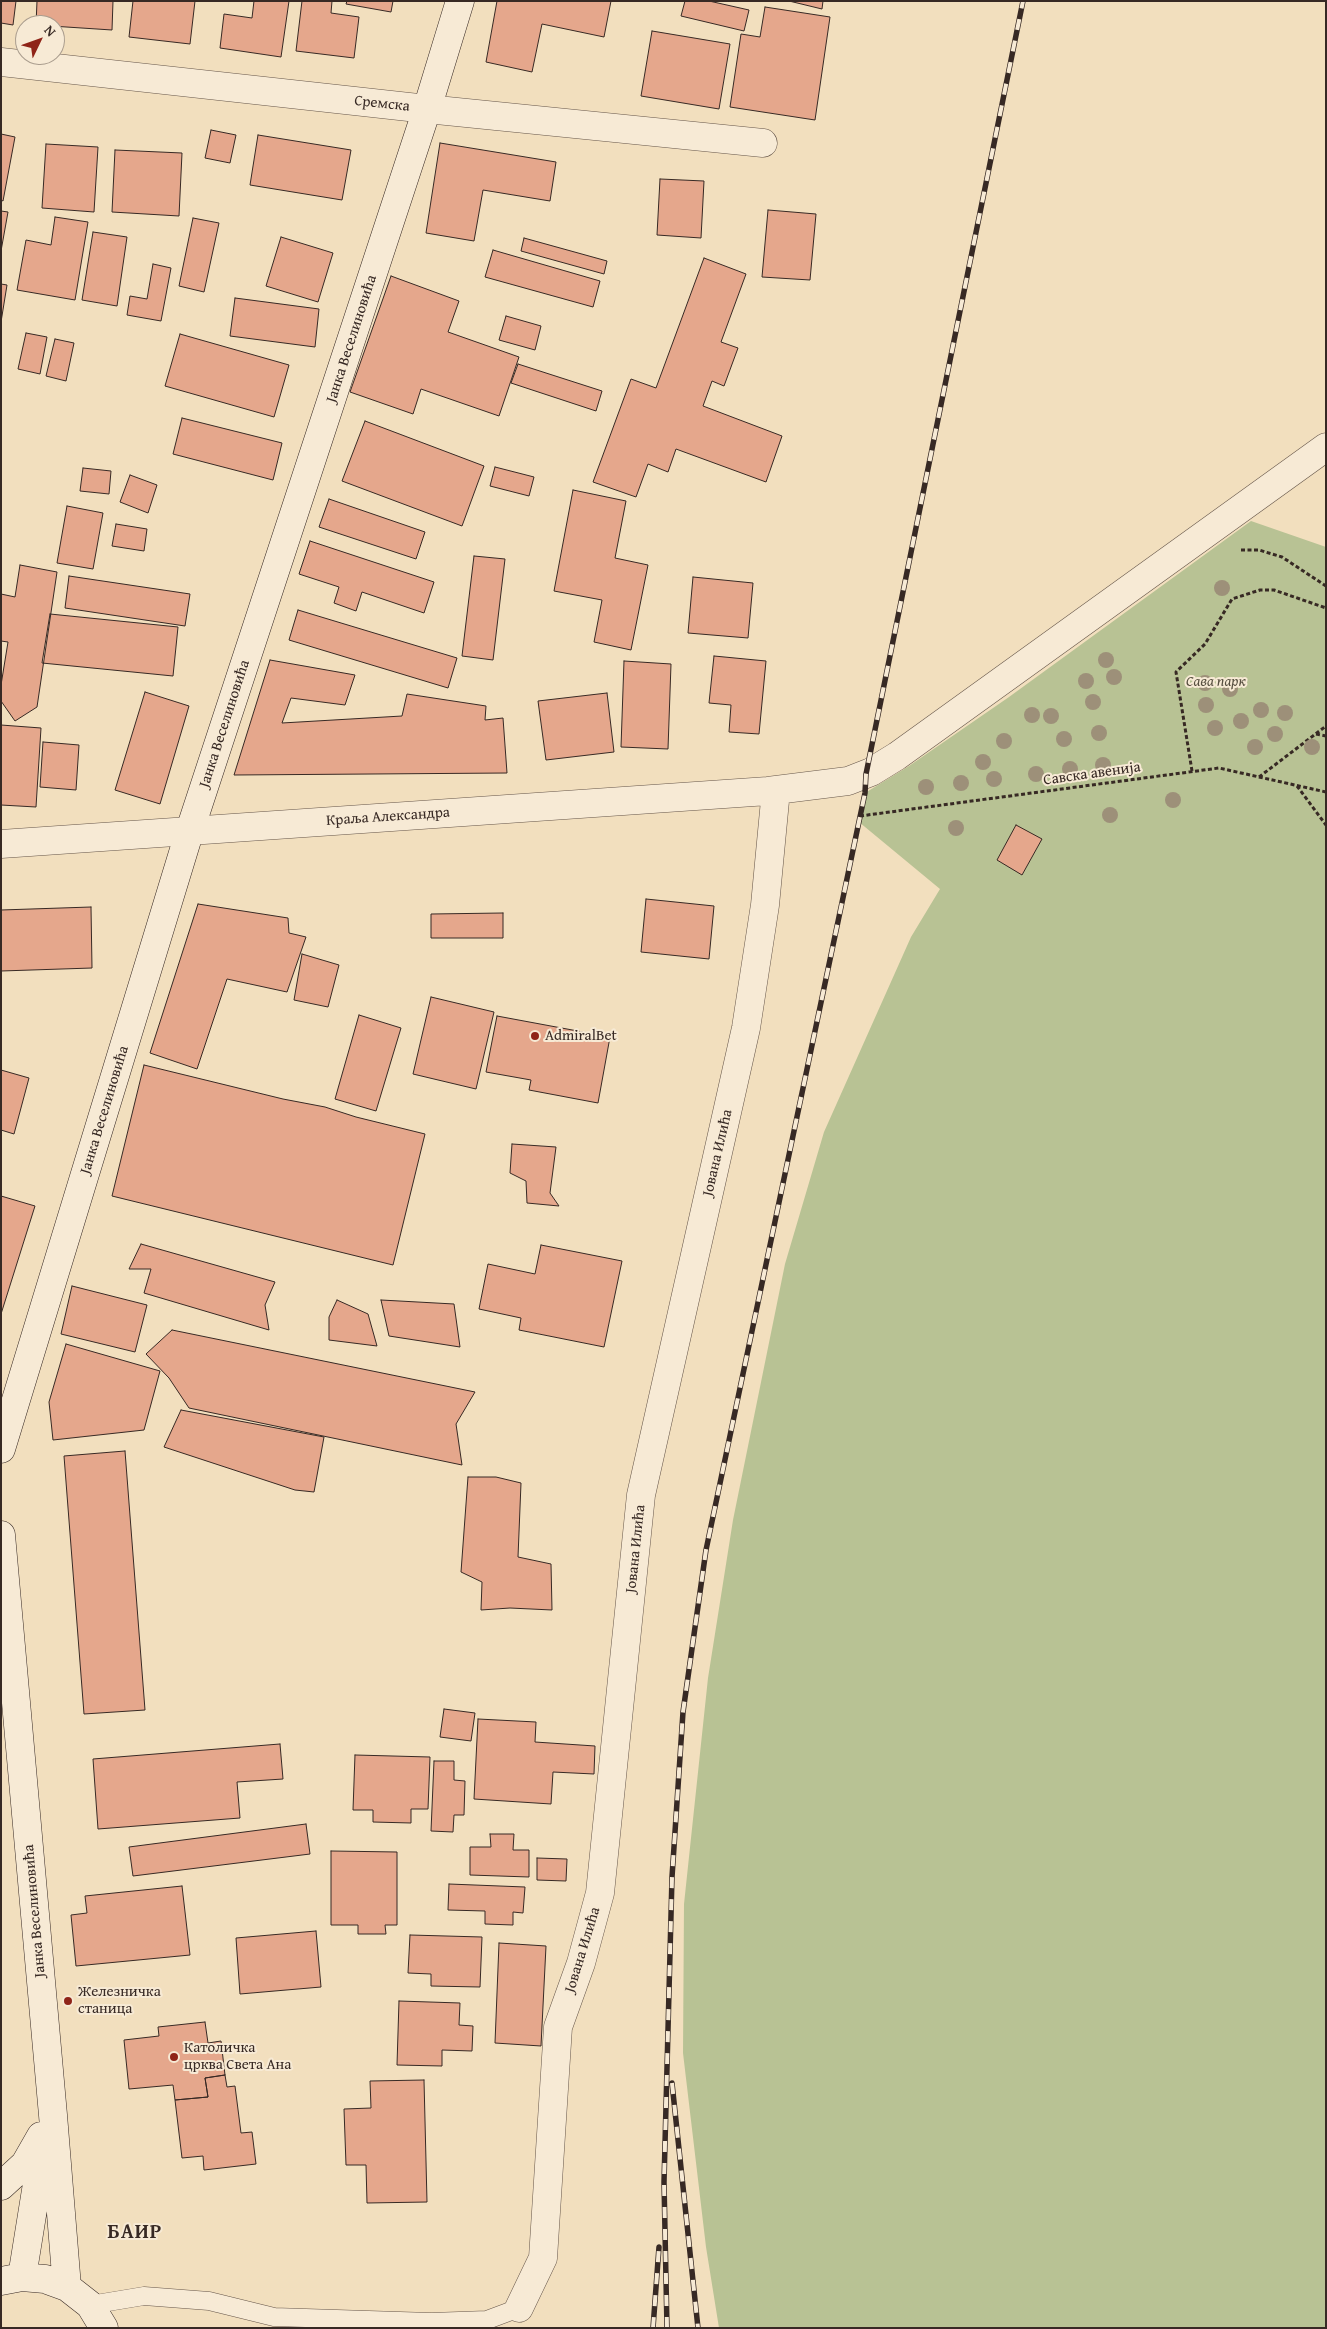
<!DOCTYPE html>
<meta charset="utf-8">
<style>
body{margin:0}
#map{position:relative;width:1327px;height:2329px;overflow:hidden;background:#f2dfbe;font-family:"Gentium Book Plus",serif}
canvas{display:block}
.frame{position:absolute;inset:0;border:2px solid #372924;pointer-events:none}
.north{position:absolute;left:15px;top:15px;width:50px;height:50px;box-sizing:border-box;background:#f7ead5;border:1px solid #aa9d8e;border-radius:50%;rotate:48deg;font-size:14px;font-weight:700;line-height:20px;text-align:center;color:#372924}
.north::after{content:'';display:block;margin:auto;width:18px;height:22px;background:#8f2418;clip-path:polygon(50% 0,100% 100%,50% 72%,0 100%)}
</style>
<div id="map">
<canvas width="1327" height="2329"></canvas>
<div class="frame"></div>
<div class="north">N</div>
</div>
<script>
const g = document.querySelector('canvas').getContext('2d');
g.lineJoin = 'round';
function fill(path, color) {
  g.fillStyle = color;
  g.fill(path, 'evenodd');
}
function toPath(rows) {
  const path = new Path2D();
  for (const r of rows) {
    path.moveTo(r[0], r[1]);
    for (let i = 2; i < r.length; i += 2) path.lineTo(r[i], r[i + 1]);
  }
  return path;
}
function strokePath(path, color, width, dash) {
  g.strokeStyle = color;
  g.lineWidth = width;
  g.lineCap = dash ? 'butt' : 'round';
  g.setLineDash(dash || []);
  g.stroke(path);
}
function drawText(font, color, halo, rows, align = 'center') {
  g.font = font + ' "Gentium Book Plus",serif';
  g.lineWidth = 4;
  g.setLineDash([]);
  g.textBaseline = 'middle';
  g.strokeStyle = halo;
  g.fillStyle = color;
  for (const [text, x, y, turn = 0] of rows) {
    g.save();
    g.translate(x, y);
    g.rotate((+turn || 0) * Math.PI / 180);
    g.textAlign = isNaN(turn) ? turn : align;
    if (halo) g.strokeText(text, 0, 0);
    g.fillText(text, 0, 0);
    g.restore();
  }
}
fill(toPath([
 [1251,521,1326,547,1326,2328,719,2328,706,2247,683,2053,684,1904,708,1678,733,1520,785,1264,824,1132,911,937,940,889,859,822,865,793,909,766,1009,697]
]), '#b8c294');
const building = toPath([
 [1,1,16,1,13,25,1,23,1,1],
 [37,1,113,1,112,30,36,25,37,1],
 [133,1,195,1,190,44,129,37,133,1],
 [254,1,289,1,281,57,220,48,224,14,252,18,254,1],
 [302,1,332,1,331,13,359,17,354,58,296,51,302,1],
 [347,1,393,1,391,12,346,4,347,1],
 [497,1,611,1,604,37,542,24,532,72,486,62,497,1],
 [685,1,709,1,749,10,744,31,681,16,685,1],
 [789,1,823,1,822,9,789,1],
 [765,7,830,17,815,120,730,107,741,34,760,37,765,7],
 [652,31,730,44,719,109,641,96,652,31],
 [211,130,236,135,230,163,205,158,211,130],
 [1,134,15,137,3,201,1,200,1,134],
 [258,135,351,150,342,200,250,185,258,135],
 [440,143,556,162,550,201,483,190,474,241,426,233,440,143],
 [46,144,98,147,94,212,42,208,46,144],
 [115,150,182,153,179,216,112,212,115,150],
 [660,179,704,181,701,238,657,235,660,179],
 [768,210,816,214,810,280,762,277,768,210],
 [1,211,8,212,1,251,1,211],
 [55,217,88,222,75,300,17,290,26,240,51,245,55,217],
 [193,218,219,223,204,292,179,286,193,218],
 [93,232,127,237,117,306,82,300,93,232],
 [281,237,333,253,318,302,266,286,281,237],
 [524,238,607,261,604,274,521,251,524,238],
 [493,250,600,281,593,307,485,277,493,250],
 [704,258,746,274,721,342,738,348,724,386,712,381,703,406,782,436,766,482,676,449,668,472,648,464,636,497,593,482,631,379,656,388,704,258],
 [153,264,171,268,161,321,127,315,130,296,147,299,153,264],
 [391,276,459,301,448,332,519,357,499,416,421,389,413,414,350,392,391,276],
 [1,284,7,285,1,322,1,284],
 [235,298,319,309,315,347,230,336,235,298],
 [506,316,541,326,535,350,499,340,506,316],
 [26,333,47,337,40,374,18,369,26,333],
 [180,334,289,365,274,417,165,386,180,334],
 [55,339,74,343,66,381,46,376,55,339],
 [518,364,602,391,596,411,511,383,518,364],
 [182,418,282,443,273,480,173,454,182,418],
 [365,421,484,466,462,526,342,481,365,421],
 [495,467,534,477,529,496,490,486,495,467],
 [83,468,111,471,109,494,80,491,83,468],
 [130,475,157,485,148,513,120,502,130,475],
 [573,490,626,501,615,558,648,565,631,650,594,642,602,600,554,591,573,490],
 [329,499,425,532,416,559,319,527,329,499],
 [67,506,103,513,93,569,57,563,67,506],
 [116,524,147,529,144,551,112,546,116,524],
 [310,541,434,582,424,613,362,592,356,611,334,603,339,587,299,574,310,541],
 [474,556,505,559,493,660,462,656,474,556],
 [20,565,57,572,37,707,15,721,1,701,1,685,8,642,1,641,1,594,15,597,20,565],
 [69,576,190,594,185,626,65,608,69,576],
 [693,577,753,583,748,638,688,633,693,577],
 [298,610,457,658,448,688,289,640,298,610],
 [50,614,178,627,173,676,42,663,50,614],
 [714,656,766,661,759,734,729,732,731,705,709,703,714,656],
 [270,660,355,675,345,705,291,698,282,723,402,716,407,694,486,706,485,720,503,718,507,773,234,775,270,660],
 [624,661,671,664,668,749,621,747,624,661],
 [145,692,189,706,160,804,115,790,145,692],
 [607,693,614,752,546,760,538,701,607,693],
 [1,725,41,728,36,807,1,805,1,725],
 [43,742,79,745,76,790,40,787,43,742],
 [1016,825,1042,839,1022,875,997,860,1016,825],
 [646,899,714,906,709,959,641,952,646,899],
 [198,904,288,918,289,933,306,937,287,992,227,979,197,1069,150,1053,198,904],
 [91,907,92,968,1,971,1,910,91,907],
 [503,913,503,938,431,938,431,914,503,913],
 [302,954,339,965,328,1007,294,1000,302,954],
 [431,997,494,1012,476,1089,413,1074,431,997],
 [359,1015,401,1028,376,1111,335,1099,359,1015],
 [497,1016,610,1037,598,1103,529,1090,531,1080,486,1072,497,1016],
 [144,1065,283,1099,325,1107,356,1117,425,1134,393,1265,112,1196,144,1065],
 [1,1070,29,1078,14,1134,1,1130,1,1070],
 [512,1144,556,1147,550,1193,559,1206,527,1203,526,1181,510,1173,512,1144],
 [1,1196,35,1206,1,1314,1,1196],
 [141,1244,275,1282,265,1305,269,1330,144,1293,151,1269,129,1269,141,1244],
 [541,1245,622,1261,604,1347,519,1330,521,1318,479,1309,488,1264,535,1274,541,1245],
 [72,1286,147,1305,135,1352,61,1334,72,1286],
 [337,1300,368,1314,377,1346,329,1340,329,1317,337,1300],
 [381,1300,454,1304,460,1347,389,1336,381,1300],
 [172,1330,475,1392,456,1424,462,1465,189,1408,169,1378,146,1354,172,1330],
 [66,1344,160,1371,144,1430,53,1440,49,1402,66,1344],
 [181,1410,324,1437,314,1492,295,1490,164,1447,181,1410],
 [125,1451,145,1710,84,1714,64,1456,125,1451],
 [468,1477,496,1477,521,1483,518,1557,551,1564,552,1610,510,1608,481,1610,482,1582,461,1572,468,1477],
 [444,1709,475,1713,471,1741,440,1737,444,1709],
 [478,1719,536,1722,535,1742,595,1746,594,1774,553,1772,551,1804,474,1799,478,1719],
 [280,1744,283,1779,237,1782,240,1818,98,1829,93,1759,280,1744],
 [355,1755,430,1757,428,1809,411,1809,411,1823,373,1822,373,1810,353,1810,355,1755],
 [434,1761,454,1761,454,1780,465,1781,464,1815,454,1815,453,1832,431,1831,434,1761],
 [306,1824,310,1854,133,1876,129,1847,306,1824],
 [490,1834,514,1834,513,1850,529,1850,529,1877,470,1875,470,1847,491,1847,490,1834],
 [331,1851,397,1852,397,1925,385,1925,386,1934,358,1934,358,1925,331,1925,331,1851],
 [537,1858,567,1859,566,1881,537,1880,537,1858],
 [449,1884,525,1887,523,1913,513,1912,513,1925,485,1924,485,1911,448,1910,449,1884],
 [182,1886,190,1955,76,1966,71,1915,87,1913,85,1896,182,1886],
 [316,1931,321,1987,240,1994,236,1938,316,1931],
 [410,1935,482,1937,480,1987,431,1986,431,1974,408,1973,410,1935],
 [499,1943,546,1946,541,2046,495,2043,499,1943],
 [399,2001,460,2003,459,2025,473,2026,472,2051,442,2050,442,2066,397,2065,399,2001],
 [205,2022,208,2043,221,2041,225,2075,205,2078,208,2097,175,2100,173,2085,129,2089,124,2040,159,2036,158,2027,205,2022],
 [225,2075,227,2087,235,2086,241,2133,252,2132,256,2164,204,2170,203,2156,182,2158,175,2100,208,2097,205,2078,225,2075],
 [424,2080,427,2202,367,2203,366,2165,346,2165,344,2109,371,2108,370,2081,424,2080]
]);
fill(building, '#e5a78c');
strokePath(building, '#372924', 1);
const service = toPath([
 [90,2305,144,2296,209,2301,274,2317,431,2322,487,2320,519,2308]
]);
const minor = toPath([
 [1,62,427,109,763,143],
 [1,844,768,791,848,781,871,772,897,756,1326,447],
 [519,2308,543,2258,558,2027,581,1963,600,1893,641,1495,746,1028,765,905,776,790]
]);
const secondary = toPath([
 [1,1449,190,830,427,109,460,1],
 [1,1535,53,2115,67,2287],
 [1,2186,25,2164,41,2136],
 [22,2277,37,2184,47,2141],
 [1,2281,22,2277,45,2279,67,2287,90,2305,104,2328]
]);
strokePath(service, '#66564a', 19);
strokePath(minor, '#66564a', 29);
strokePath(secondary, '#372924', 29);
strokePath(toPath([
 [1241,550,1259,550,1282,557,1326,586],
 [1316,734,1326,736],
 [1192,771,1176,672,1205,644,1232,599,1260,590,1274,590,1326,608],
 [1259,777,1326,726],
 [1297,786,1326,825],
 [860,816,1219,768,1326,792]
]), '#372924', 3, [4, 2.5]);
strokePath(service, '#f7ead5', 18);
strokePath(minor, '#f7ead5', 28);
strokePath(secondary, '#f7ead5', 28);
const rail = toPath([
 [672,2083,698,2328],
 [653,2328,659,2247],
 [667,2328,664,2182,672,1877,683,1712,706,1550,865,793,866,774,1023,1]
]);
strokePath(rail, '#372924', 5.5);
strokePath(rail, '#f7ead5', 4, [11]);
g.fillStyle = '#9d9079';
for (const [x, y] of [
 [1222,588],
 [1106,660],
 [1114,677],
 [1086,681],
 [1205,683],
 [1230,689],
 [1093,702],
 [1206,705],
 [1261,710],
 [1285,713],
 [1032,715],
 [1051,716],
 [1241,721],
 [1215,728],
 [1099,733],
 [1275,734],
 [1064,739],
 [1004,741],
 [1255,747],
 [1312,747],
 [983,762],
 [1103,765],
 [1070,769],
 [1036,774],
 [994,779],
 [961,783],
 [926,787],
 [1173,800],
 [1110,815],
 [956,828]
]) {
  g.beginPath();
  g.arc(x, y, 8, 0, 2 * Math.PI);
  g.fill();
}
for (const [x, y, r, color] of [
 [535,1036,5,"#8f2418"],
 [68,2001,5,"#8f2418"],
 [174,2057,5,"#8f2418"]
]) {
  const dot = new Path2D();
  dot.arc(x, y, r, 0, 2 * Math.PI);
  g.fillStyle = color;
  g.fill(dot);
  strokePath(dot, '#f7ead5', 2);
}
drawText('15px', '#372924', '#f7ead5', [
 ["Сремска",382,104,6],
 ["Јанка Веселиновића",352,339,-72],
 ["Јанка Веселиновића",225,724,-72],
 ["Савска авенија",1092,774,-8],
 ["Краља Александра",388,817,-4],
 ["Јанка Веселиновића",105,1110,-73],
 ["Јована Илића",718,1153,-77],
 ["Јована Илића",636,1549,-84],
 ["Јанка Веселиновића",35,1911,-95],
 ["Јована Илића",583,1950,-73]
]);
drawText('italic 15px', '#574f40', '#f7ead5', [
 ["Сава парк",1216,682]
]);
drawText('15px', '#372924', '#f7ead5', [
 ["AdmiralBet",545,1036],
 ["Железничка",78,1992],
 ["станица",78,2009],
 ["Католичка",184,2048],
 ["црква Света Ана",184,2065]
], 'left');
g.letterSpacing = '1px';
drawText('bold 20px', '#372924', '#f7ead5', [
 ["БАИР",135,2233]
]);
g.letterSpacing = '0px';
</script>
